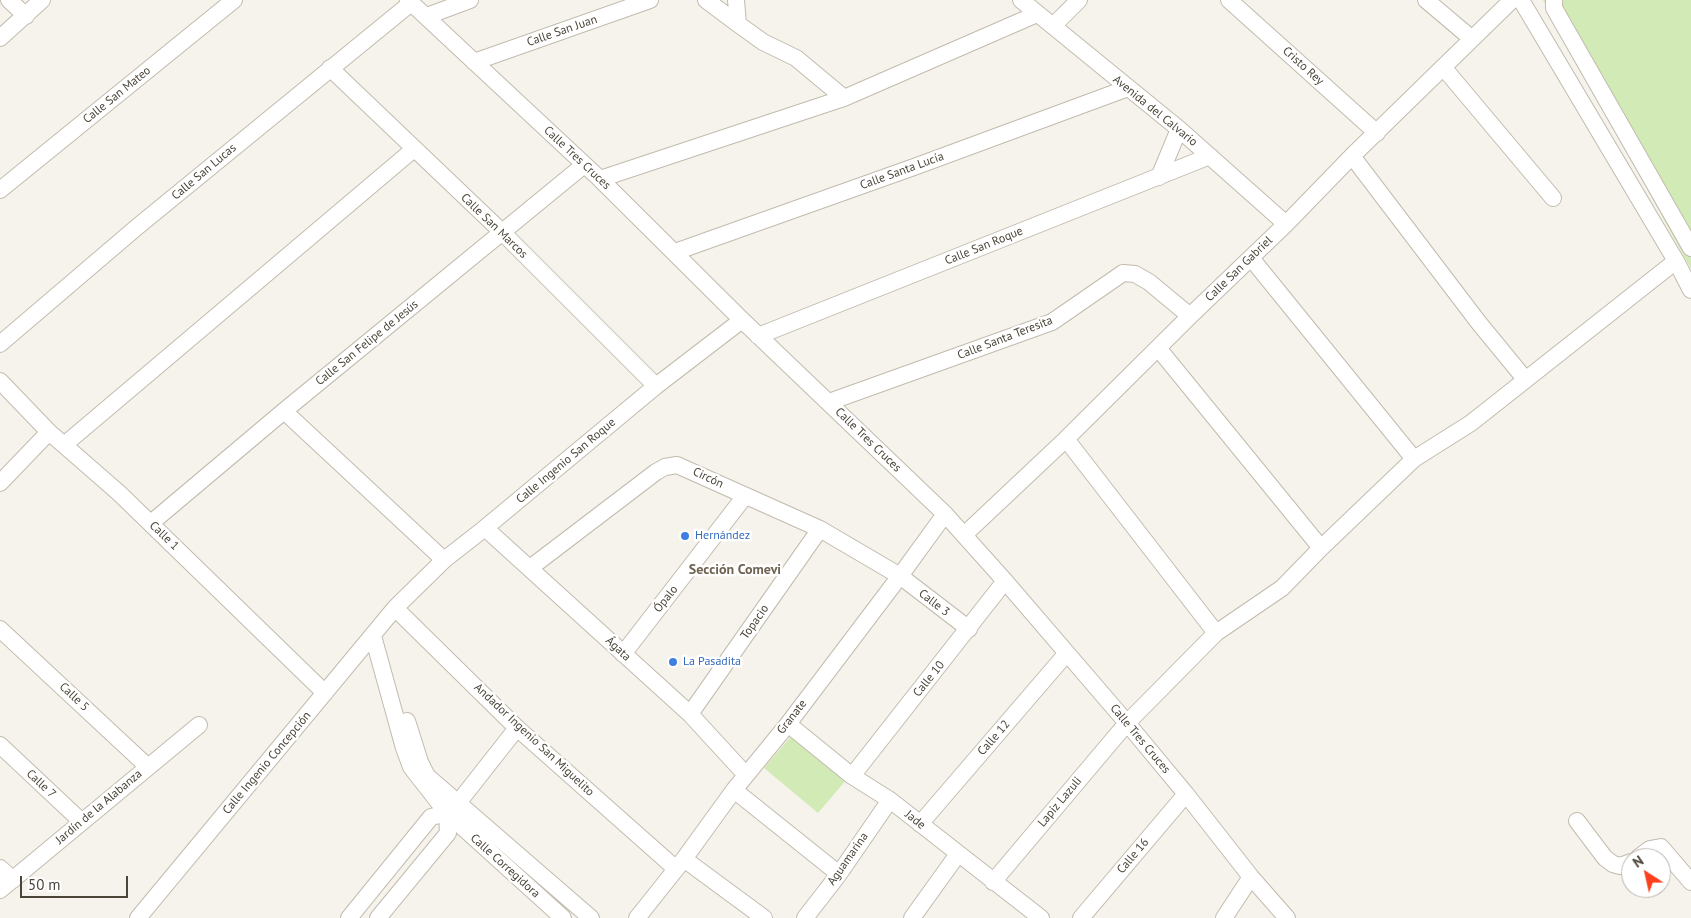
<!DOCTYPE html>
<meta charset="utf-8">
<style>
body{margin:0}
#map{position:relative;width:1691px;height:918px;overflow:hidden;background:#f6f3ec;font-family:"PT Sans",sans-serif}
canvas{display:block}
.north{position:absolute;left:1621px;top:848px;width:50px;height:50px;box-sizing:border-box;background:#fff;border:1px solid #b7b4b0;border-radius:50%;rotate:325deg;font-size:14px;font-weight:700;line-height:20px;text-align:center;color:#4b4439}
.north::after{content:'';display:block;margin:auto;width:18px;height:22px;background:#fc3f1d;clip-path:polygon(50% 0,100% 100%,50% 72%,0 100%)}
.scale{position:absolute;left:20px;top:876px;width:108px;height:22px;box-sizing:border-box;border:2px solid #4b4439;border-top:0;padding-left:6px;font-size:15px;line-height:18px;white-space:nowrap;color:#4b4439;-webkit-text-stroke:4px #fff;paint-order:stroke}
</style>
<div id="map">
<canvas width="1691" height="918"></canvas>
<div class="north">N</div>
<div class="scale">50 m</div>
</div>
<script>
const g = document.querySelector('canvas').getContext('2d');
g.lineJoin = 'round';
function fill(path, color) {
  g.fillStyle = color;
  g.fill(path, 'evenodd');
}
function toPath(rows) {
  const path = new Path2D();
  for (const r of rows) {
    path.moveTo(r[0], r[1]);
    for (let i = 2; i < r.length; i += 2) path.lineTo(r[i], r[i + 1]);
  }
  return path;
}
function strokePath(path, color, width, dash) {
  g.strokeStyle = color;
  g.lineWidth = width;
  g.lineCap = dash ? 'butt' : 'round';
  g.setLineDash(dash || []);
  g.stroke(path);
}
function drawText(font, color, halo, rows, align = 'center') {
  g.font = font + ' "PT Sans",sans-serif';
  g.lineWidth = 5;
  g.setLineDash([]);
  g.textBaseline = 'middle';
  g.strokeStyle = halo;
  g.fillStyle = color;
  for (const [text, x, y, turn = 0] of rows) {
    g.save();
    g.translate(x, y);
    g.rotate((+turn || 0) * Math.PI / 180);
    g.textAlign = isNaN(turn) ? turn : align;
    if (halo) g.strokeText(text, 0, 0);
    g.fillText(text, 0, 0);
    g.restore();
  }
}
fill(toPath([
 [1543,0,1691,0,1691,269],
 [793,734,847,779,818,813,764,768]
]), '#d2eab5');
const minor = toPath([
 [9,0,26,16],
 [408,0,600,179,742,320,945,514,1005,581,1127,723,1186,794,1251,877,1287,918],
 [706,0,738,24],
 [736,0,738,24,763,42,796,58,844,98],
 [1021,0,1179,129,1286,224],
 [1229,0,1377,133],
 [1426,0,1471,38],
 [1521,0,1676,261,1691,290],
 [1554,0,1554,8,1691,248],
 [427,16,470,0],
 [1053,26,1079,0],
 [0,38,42,0],
 [474,62,650,0],
 [1443,67,1553,198],
 [330,68,502,232,656,386],
 [1352,156,1479,323,1525,379],
 [1159,177,1179,129],
 [600,179,844,98,1037,14],
 [0,190,234,0],
 [675,252,914,167,1128,88],
 [1251,258,1414,459],
 [758,336,1210,156],
 [0,344,137,227,411,3],
 [1158,348,1321,548],
 [0,381,49,432,119,493,325,693],
 [829,402,1052,322,1123,273,1135,274,1149,282,1190,316],
 [284,411,444,560],
 [1066,439,1216,633],
 [64,445,414,149],
 [0,483,49,432],
 [151,523,284,411,584,165],
 [485,528,690,714,746,775],
 [964,535,1066,439,1190,316,1286,224,1352,156,1512,0],
 [530,568,656,472,665,467,677,465,820,529,900,576,969,629],
 [395,608,517,728,675,868],
 [0,629,147,766],
 [373,636,404,748,411,767,447,813,563,918],
 [623,654,745,496],
 [690,714,820,529],
 [407,721,420,762,427,776,591,918],
 [788,724,852,776,890,800,1041,918],
 [0,745,82,822],
 [852,776,1005,581],
 [734,790,839,874],
 [458,803,517,728],
 [1577,821,1605,858,1613,864,1620,866,1631,862],
 [920,824,1067,653],
 [1638,858,1650,849,1661,847,1691,882],
 [684,859,764,918],
 [0,868,13,880],
 [993,882,1127,723,1216,633,1282,588,1321,548,1414,459,1471,423,1676,261],
 [0,890,199,725],
 [138,918,395,608,444,560,485,528,656,386,742,320],
 [349,918,431,817,447,813],
 [378,918,448,833,447,813],
 [637,918,684,859,734,790,788,724,900,576,945,514],
 [805,918,839,874,890,800],
 [912,918,958,854],
 [1081,918,1186,794],
 [1224,918,1251,877]
]);
strokePath(minor, '#c2bbae', 18);
strokePath(minor, '#fff', 16);
for (const [x, y, r, color] of [
 [685,536,5,"#3f7fe0"],
 [673,662,5,"#3f7fe0"]
]) {
  const dot = new Path2D();
  dot.arc(x, y, r, 0, 2 * Math.PI);
  g.fillStyle = color;
  g.fill(dot);
  strokePath(dot, '#fff', 2);
}
drawText('12px', '#4b4439', '#fff', [
 ["Calle San Juan",562,31,-19],
 ["Cristo Rey",1303,66,42],
 ["Calle San Mateo",117,95,-39],
 ["Avenida del Calvario",1155,111,39],
 ["Calle Tres Cruces",577,158,43],
 ["Calle Santa Lucía",902,171,-20],
 ["Calle San Lucas",204,172,-40],
 ["Calle San Marcos",494,226,44],
 ["Calle San Roque",984,246,-22],
 ["Calle San Gabriel",1239,269,-44],
 ["Calle Santa Teresita",1005,338,-21],
 ["Calle San Felipe de Jesús",367,343,-39],
 ["Calle Tres Cruces",868,440,44],
 ["Calle Ingenio San Roque",566,461,-40],
 ["Circón",708,478,25],
 ["Calle 1",164,536,44],
 ["Ópalo",666,599,-52],
 ["Calle 3",934,603,38],
 ["Topacio",755,622,-55],
 ["Ágata",618,649,43],
 ["Calle 10",929,679,-51],
 ["Calle 5",74,697,43],
 ["Granate",792,717,-52],
 ["Calle 12",994,738,-49],
 ["Calle Tres Cruces",1140,739,50],
 ["Andador Ingenio San Miguelito",534,740,43],
 ["Calle Ingenio Concepción",267,763,-50],
 ["Calle 7",41,784,43],
 ["Lapiz Lazuli",1060,802,-50],
 ["Jardín de la Alabanza",99,807,-40],
 ["Jade",915,820,39],
 ["Calle 16",1133,856,-50],
 ["Aguamarina",848,859,-55],
 ["Calle Corregidora",505,866,42]
]);
drawText('12px', '#366cbe', '#fff', [
 ["Hernández",695,536],
 ["La Pasadita",683,662]
], 'left');
drawText('bold 14px', '#6e6250', '#fff', [
 ["Sección Comevi",735,570]
]);
</script>
